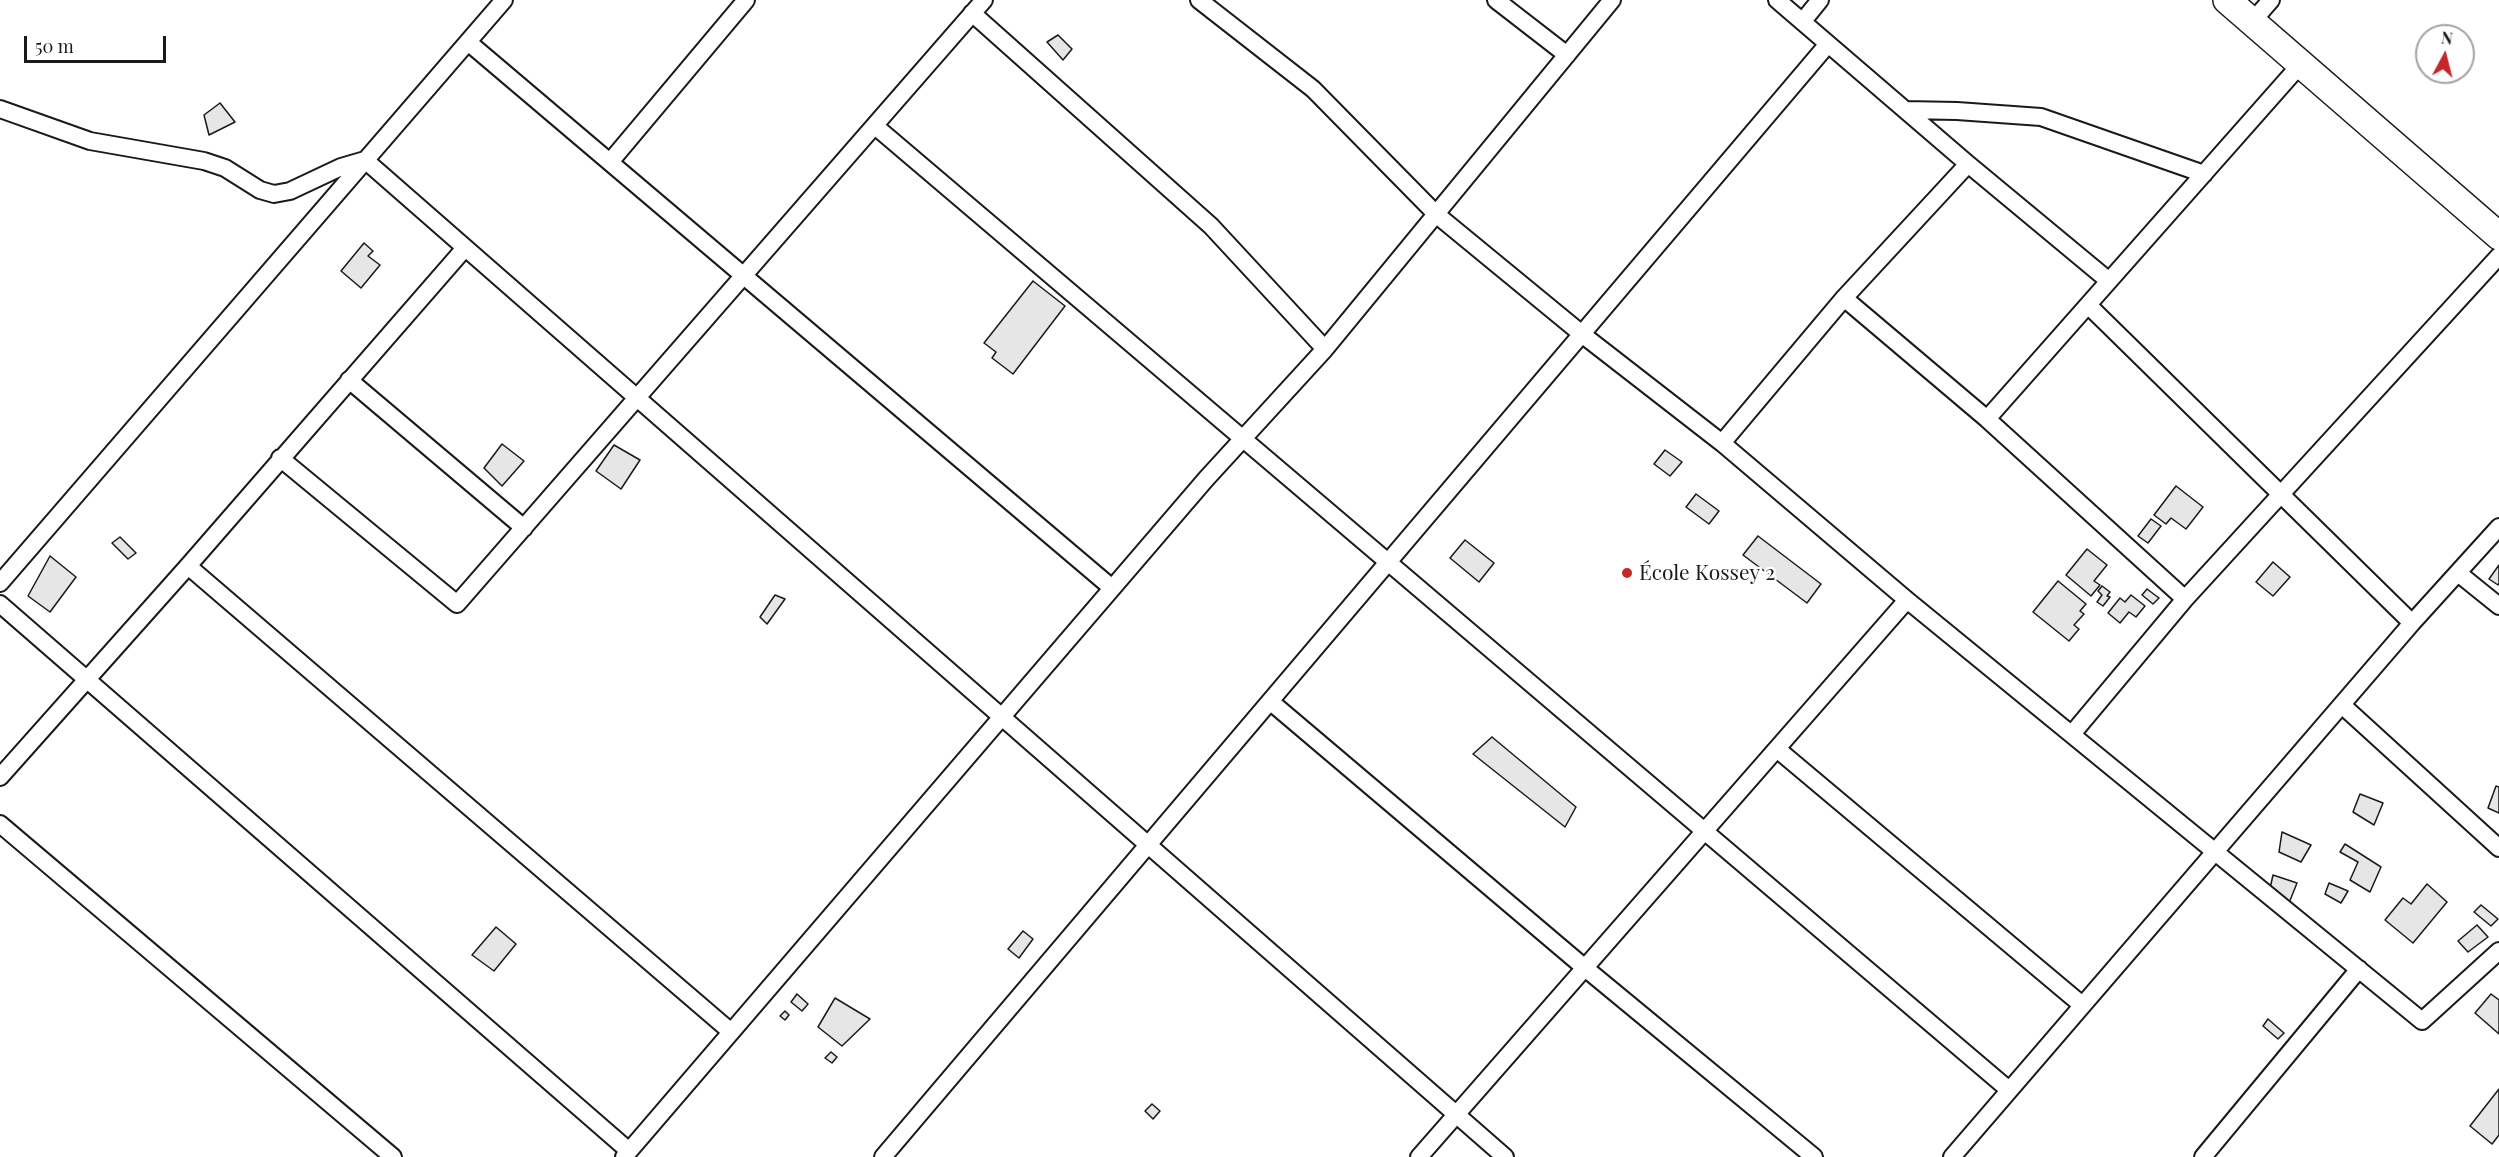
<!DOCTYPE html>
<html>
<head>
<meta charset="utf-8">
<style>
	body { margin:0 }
	#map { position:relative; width:2499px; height:1157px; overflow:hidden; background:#fff; font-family:"Playfair Display",serif }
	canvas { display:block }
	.north { position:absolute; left:2415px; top:24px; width:60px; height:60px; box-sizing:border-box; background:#fff; border:2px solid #a3a3a3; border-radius:50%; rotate:7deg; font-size:16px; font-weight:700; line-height:24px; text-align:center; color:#1a1a1a }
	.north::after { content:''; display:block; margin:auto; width:21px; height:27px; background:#c62828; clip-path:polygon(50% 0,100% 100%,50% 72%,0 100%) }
	.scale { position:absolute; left:24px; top:36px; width:142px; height:27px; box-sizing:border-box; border:3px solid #1a1a1a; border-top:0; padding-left:8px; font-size:18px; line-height:21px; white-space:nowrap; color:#1a1a1a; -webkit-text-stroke:4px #fff; paint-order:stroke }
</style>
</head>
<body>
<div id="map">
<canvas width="2499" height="1157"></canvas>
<div class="north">N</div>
<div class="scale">50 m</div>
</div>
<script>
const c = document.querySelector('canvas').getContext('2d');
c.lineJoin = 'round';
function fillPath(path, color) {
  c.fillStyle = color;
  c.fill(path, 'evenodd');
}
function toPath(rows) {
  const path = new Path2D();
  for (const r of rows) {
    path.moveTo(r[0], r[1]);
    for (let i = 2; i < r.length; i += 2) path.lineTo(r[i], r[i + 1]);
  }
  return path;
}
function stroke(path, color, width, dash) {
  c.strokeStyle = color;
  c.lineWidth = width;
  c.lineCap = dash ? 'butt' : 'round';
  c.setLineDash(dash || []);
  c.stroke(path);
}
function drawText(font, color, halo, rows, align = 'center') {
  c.font = font + ' "Playfair Display",serif';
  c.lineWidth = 4.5;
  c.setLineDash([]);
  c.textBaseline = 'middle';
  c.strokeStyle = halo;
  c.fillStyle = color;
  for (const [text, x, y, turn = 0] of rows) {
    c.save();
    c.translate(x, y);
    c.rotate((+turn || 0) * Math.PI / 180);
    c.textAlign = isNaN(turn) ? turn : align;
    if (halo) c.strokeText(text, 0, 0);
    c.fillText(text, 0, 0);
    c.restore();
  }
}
const building = toPath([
	[1058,35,1072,49,1063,60,1047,42,1058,35],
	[220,103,235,122,209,135,204,115,220,103],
	[364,243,373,251,368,256,380,265,361,288,341,271,364,243],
	[1033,281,1065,306,1013,374,992,358,996,352,984,343,1033,281],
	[502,444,524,461,502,486,484,468,502,444],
	[614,445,640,460,621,489,596,471,614,445],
	[1665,450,1682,462,1670,476,1654,464,1665,450],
	[2176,486,2203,507,2186,529,2171,518,2166,524,2154,515,2176,486],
	[1696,494,1719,511,1709,524,1686,507,1696,494],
	[2151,519,2161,526,2148,543,2138,536,2151,519],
	[1758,536,1821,584,1807,603,1743,555,1758,536],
	[120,537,136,553,128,559,112,543,120,537],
	[1465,540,1494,563,1479,582,1450,558,1465,540],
	[2087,549,2107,565,2094,581,2100,585,2091,596,2066,575,2087,549],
	[50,556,76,577,50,612,28,596,50,556],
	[2273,562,2290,577,2273,596,2256,582,2273,562],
	[2499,565,2499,583,2498,585,2489,579,2499,565],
	[2058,581,2086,604,2080,611,2084,614,2074,625,2079,629,2069,641,2033,612,2058,581],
	[2102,586,2110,592,2107,596,2110,597,2103,606,2097,602,2102,595,2098,591,2102,586],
	[2147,589,2159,598,2153,604,2142,595,2147,589],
	[775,595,785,599,767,624,760,617,775,595],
	[2131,595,2145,606,2136,617,2129,612,2120,623,2108,613,2120,598,2125,602,2131,595],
	[1492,737,1576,807,1565,827,1473,754,1492,737],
	[2496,786,2499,787,2499,813,2488,808,2496,786],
	[2360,794,2383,803,2374,825,2353,812,2360,794],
	[2282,832,2311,845,2301,862,2279,852,2282,832],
	[2345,844,2381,867,2370,892,2350,880,2358,862,2340,852,2345,844],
	[2273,875,2297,883,2289,903,2269,893,2273,875],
	[2329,883,2348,891,2341,903,2325,894,2329,883],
	[2427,884,2447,902,2413,943,2385,920,2403,898,2411,904,2427,884],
	[2481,905,2498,919,2491,926,2474,912,2481,905],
	[2477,925,2488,937,2468,952,2458,941,2477,925],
	[496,927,516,944,494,971,472,955,496,927],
	[1023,931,1033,939,1019,958,1008,949,1023,931],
	[797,994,808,1004,802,1011,791,1002,797,994],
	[2491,994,2499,1000,2499,1034,2475,1013,2491,994],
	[835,998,870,1019,842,1046,818,1027,835,998],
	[785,1011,789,1015,785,1020,780,1016,785,1011],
	[2268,1019,2284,1033,2278,1039,2263,1026,2268,1019],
	[831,1052,837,1057,832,1063,825,1058,831,1052],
	[2499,1089,2499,1135,2492,1144,2470,1126,2499,1089],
	[1152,1104,1160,1111,1153,1119,1145,1111,1152,1104]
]);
fillPath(building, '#e6e6e6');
stroke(building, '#1a1a1a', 1.5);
const street = toPath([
	[1199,0,1313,89,1437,215,1583,335,1722,443,1907,600,2422,1021,2499,951],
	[1496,0,1567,55],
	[1777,0,1968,164,2109,281],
	[972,13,1211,226,1325,349],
	[1803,21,1820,0],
	[2252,22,2271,0],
	[468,42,1112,588],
	[0,109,90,141,204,161,225,168,260,190,274,194,290,191,341,167,365,160,1505,1157],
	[1905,110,1957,111,2041,117,2204,174],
	[875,126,2009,1090],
	[610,162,746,0],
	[1844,298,1987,419,2185,599],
	[2088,305,2412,623],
	[349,380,524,528],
	[1987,419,2300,65],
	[1722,443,1844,298,1968,164],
	[280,458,457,604,984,0],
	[188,566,730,1031],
	[2458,573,2499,606],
	[0,583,504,0],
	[0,604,629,1151],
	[1271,702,1585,968,1814,1157],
	[2342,705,2499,848],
	[2072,734,2185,599,2499,256],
	[1777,749,2082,1005],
	[0,777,188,566,465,248],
	[0,824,393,1157],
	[624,1157,1206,479,1325,349,1612,0],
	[883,1157,1828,44],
	[1419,1157,1907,600],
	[1952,1157,2412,623,2499,527],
	[2203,1157,2359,969]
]);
const primary = toPath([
	[2227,0,2499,236]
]);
stroke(street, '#1a1a1a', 20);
stroke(primary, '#1a1a1a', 30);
stroke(street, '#fff', 16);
stroke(primary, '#fff', 27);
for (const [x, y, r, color] of [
	[1627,573,6,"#c62828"]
]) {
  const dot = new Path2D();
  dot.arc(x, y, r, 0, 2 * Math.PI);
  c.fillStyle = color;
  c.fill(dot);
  stroke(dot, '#fff', 2);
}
drawText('21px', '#1a1a1a', '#fff', [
	["École Kossey 2",1639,573]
], 'left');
</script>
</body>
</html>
